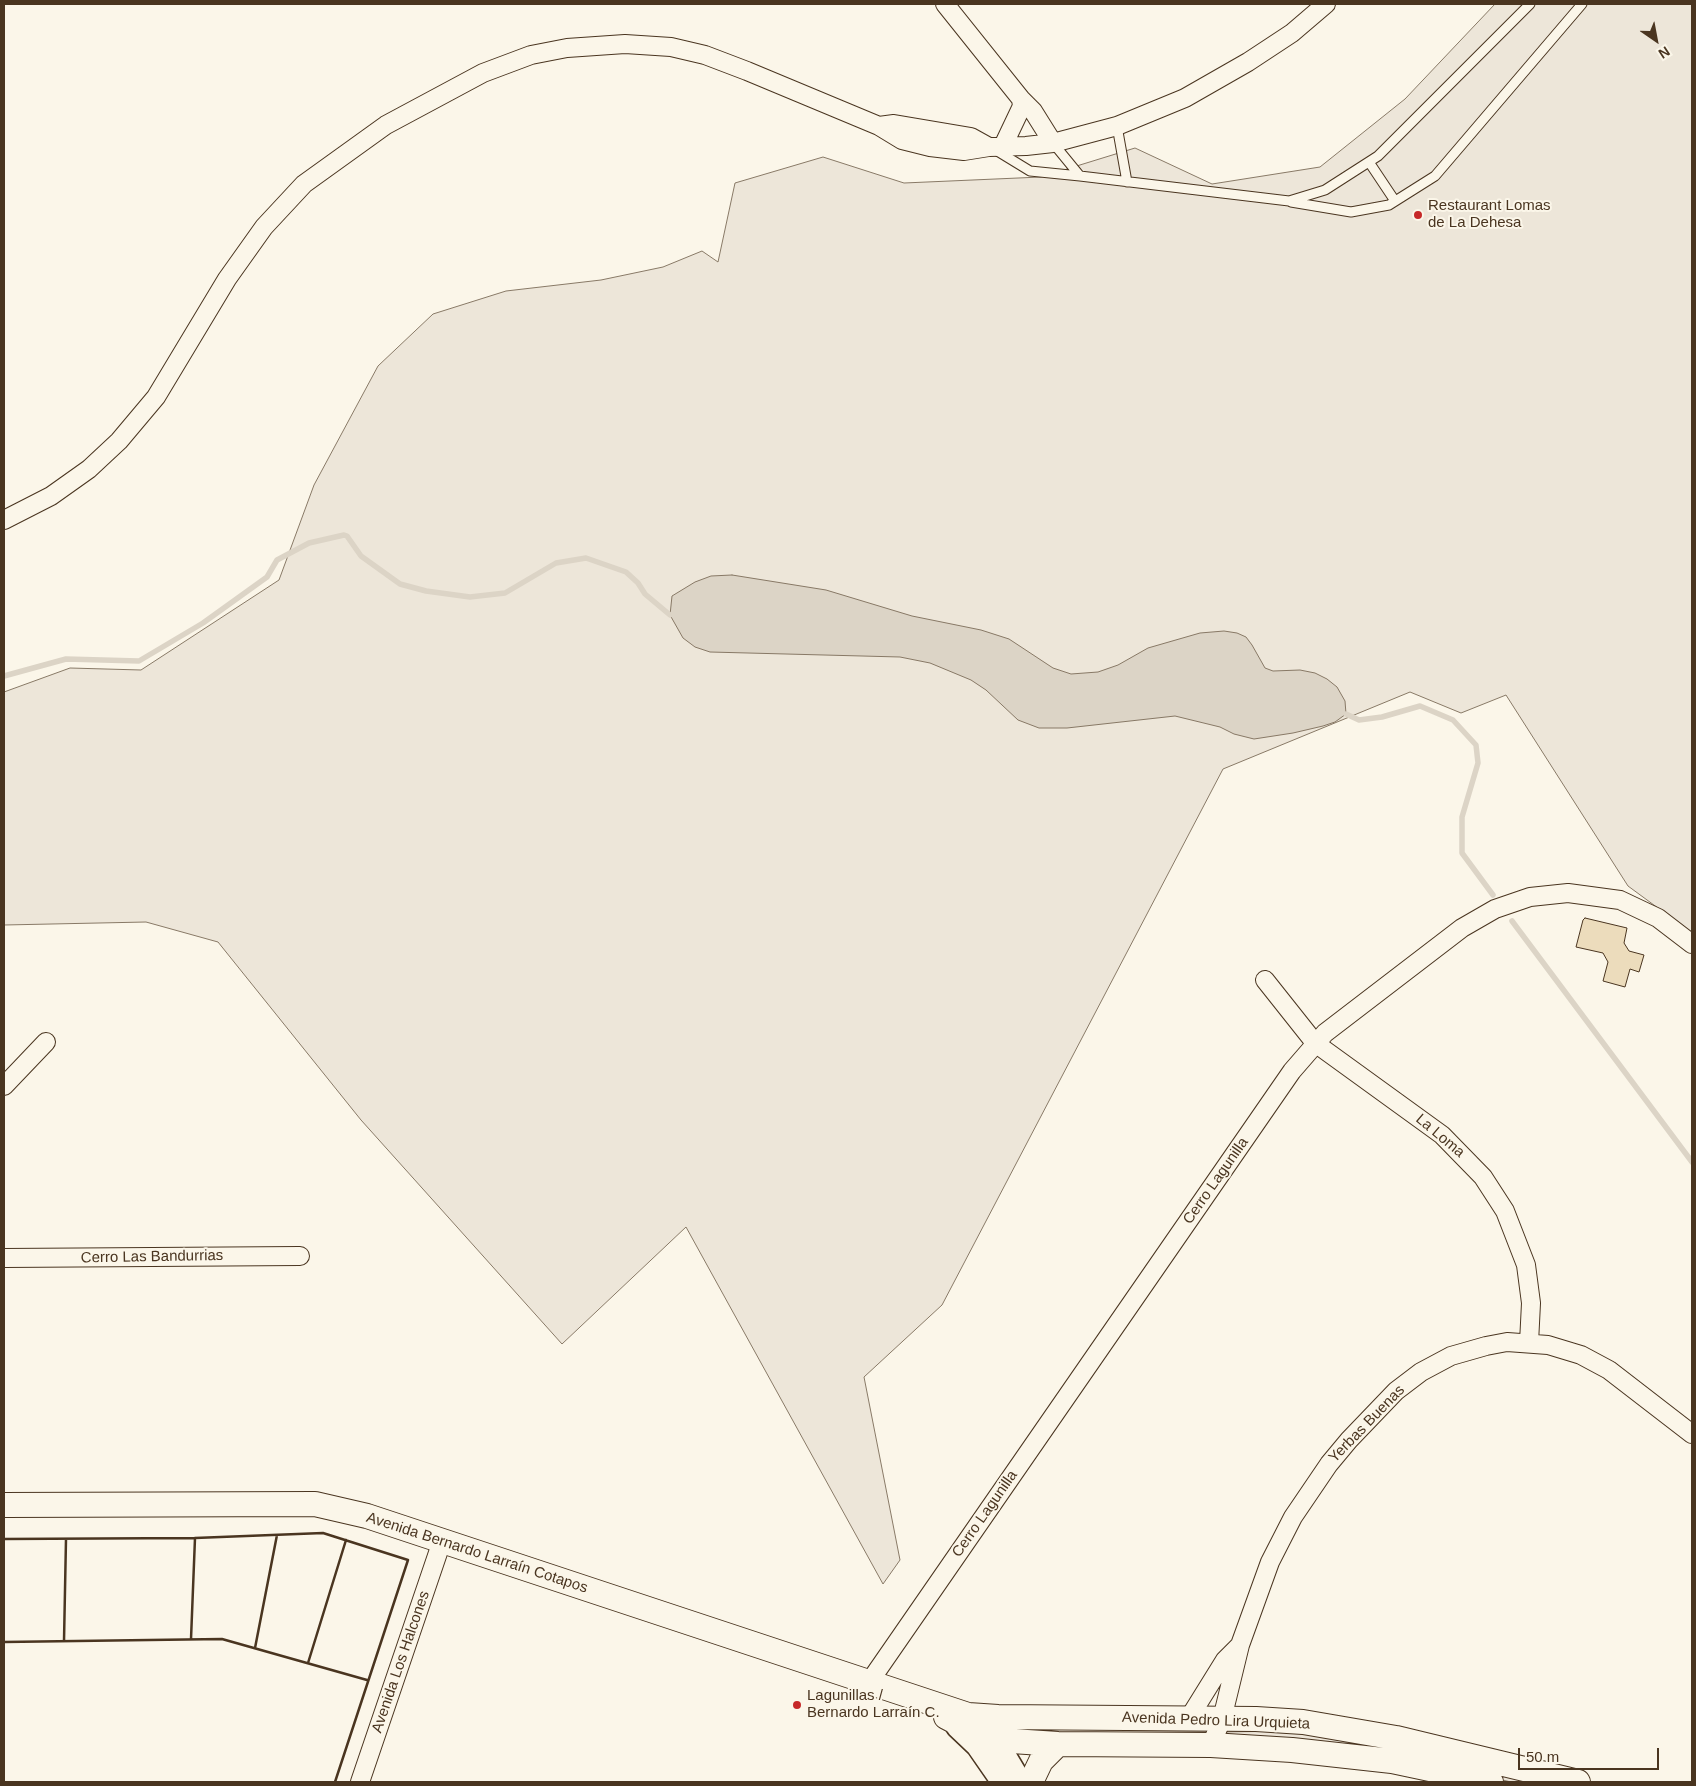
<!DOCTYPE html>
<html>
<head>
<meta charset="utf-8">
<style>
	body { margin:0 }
	#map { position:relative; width:1696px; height:1786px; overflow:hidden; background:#fbf6e9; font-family:Helvetica,sans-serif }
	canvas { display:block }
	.frame { position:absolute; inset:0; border:5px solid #4a3520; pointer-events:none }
	.north { position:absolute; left:1631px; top:15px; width:50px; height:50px; -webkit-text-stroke:4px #fbf6e9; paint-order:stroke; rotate:147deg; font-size:14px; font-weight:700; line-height:20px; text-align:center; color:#4a3520 }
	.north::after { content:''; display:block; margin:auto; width:18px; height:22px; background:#4a3520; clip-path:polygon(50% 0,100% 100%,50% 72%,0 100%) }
	.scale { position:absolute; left:1518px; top:1748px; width:141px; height:22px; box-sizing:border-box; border:2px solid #4a3520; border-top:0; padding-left:6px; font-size:15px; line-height:18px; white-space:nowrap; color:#4a3520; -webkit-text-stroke:4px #fbf6e9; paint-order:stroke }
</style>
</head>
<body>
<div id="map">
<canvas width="1696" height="1786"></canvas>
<div class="frame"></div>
<div class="north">N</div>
<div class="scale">50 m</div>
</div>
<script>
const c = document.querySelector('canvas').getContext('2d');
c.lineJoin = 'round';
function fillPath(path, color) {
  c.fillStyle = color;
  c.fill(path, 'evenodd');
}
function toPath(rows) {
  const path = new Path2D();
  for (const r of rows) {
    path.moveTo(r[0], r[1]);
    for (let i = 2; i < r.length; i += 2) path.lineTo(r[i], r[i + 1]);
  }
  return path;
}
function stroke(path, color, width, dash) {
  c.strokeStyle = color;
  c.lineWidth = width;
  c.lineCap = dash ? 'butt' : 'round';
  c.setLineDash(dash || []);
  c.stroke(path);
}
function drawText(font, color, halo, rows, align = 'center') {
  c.font = font + ' Helvetica,sans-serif';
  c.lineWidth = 4;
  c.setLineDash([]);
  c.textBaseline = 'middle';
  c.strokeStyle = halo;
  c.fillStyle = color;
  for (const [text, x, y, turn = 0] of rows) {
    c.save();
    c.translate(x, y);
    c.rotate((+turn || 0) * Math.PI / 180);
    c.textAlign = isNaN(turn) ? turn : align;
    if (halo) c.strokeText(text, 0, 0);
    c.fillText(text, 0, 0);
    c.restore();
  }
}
const green = toPath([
	[1495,4,1692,4,1692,933,1628,886,1506,695,1461,713,1410,692,1223,769,942,1305,864,1377,900,1560,883,1584,686,1227,562,1344,361,1120,218,942,146,922,4,925,4,692,70,668,141,670,279,580,314,485,378,366,433,314,506,291,601,280,663,267,702,251,718,262,735,183,823,157,904,183,1041,177,1135,148,1212,184,1320,167,1405,99,1495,4],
	[1309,1731,1552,1782,1511,1782,1448,1767,1016,1734,1309,1731]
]);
fillPath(green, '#ede6d9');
stroke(green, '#887966', 1);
const water = toPath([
	[732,575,826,590,912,616,981,630,1009,639,1053,668,1071,674,1098,672,1118,665,1148,648,1200,633,1224,631,1237,633,1246,637,1252,645,1265,668,1273,671,1300,670,1315,673,1327,679,1337,687,1345,701,1346,714,1335,722,1323,726,1293,733,1254,739,1234,734,1220,727,1175,716,1067,728,1039,728,1018,720,986,690,971,680,930,663,900,657,710,652,695,647,683,638,670,615,672,596,695,582,711,576,732,575]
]);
fillPath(water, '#dcd4c6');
stroke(water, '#887966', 1);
stroke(toPath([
	[4,676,66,659,139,661,203,623,267,577,277,560,309,543,344,535,347,536,361,556,400,584,426,591,470,597,505,593,556,563,586,558,626,572,638,583,645,594,670,615],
	[1346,714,1359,720,1382,717,1420,706,1453,720,1476,745,1478,763,1462,817,1462,853,1493,895],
	[1512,921,1692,1162]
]), '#dcd4c6', 5.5);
const building = toPath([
	[1585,918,1627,928,1624,943,1629,951,1644,955,1639,972,1630,969,1625,987,1603,981,1608,962,1603,953,1576,947,1583,920,1585,918]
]);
fillPath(building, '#ecdcbc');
stroke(building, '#4a3520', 1);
const service = toPath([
	[1117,126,1127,182],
	[1053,143,1080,176,1289,201,1325,190,1378,156,1530,4],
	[994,149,1030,171,1080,176],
	[1369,162,1395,201],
	[1291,202,1351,212,1389,205,1435,176,1582,4]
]);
const minor = toPath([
	[945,4,1021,99,1033,111,1053,143],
	[879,126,894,124,971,137,989,147],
	[1003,146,1022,106,1021,99],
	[4,520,51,496,89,469,119,441,156,397,227,279,264,227,304,184,386,125,483,73,531,55,567,48,625,44,671,47,705,55,747,71,879,126,902,140,930,147,964,151,989,147,1026,146,1053,143,1117,126,1185,98,1248,62,1292,33,1326,4],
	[1265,980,1315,1043,1442,1135,1483,1177,1505,1211,1526,1265,1531,1303,1529,1343],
	[4,1086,46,1042],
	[4,1258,300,1256],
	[870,1681,1292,1071,1325,1033,1462,928,1495,909,1530,897,1568,893,1620,900,1658,918,1692,944],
	[1189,1718,1225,1660,1240,1645],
	[1211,1745,1222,1719,1240,1645,1270,1562,1293,1517,1329,1464,1349,1440,1396,1391,1421,1372,1451,1356,1486,1346,1507,1342,1548,1345,1581,1355,1609,1370,1692,1434],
	[360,1782,442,1541]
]);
const tertiary = toPath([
	[957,1727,977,1746,1002,1782],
	[987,1731,996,1740,1021,1782]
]);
const secondary = toPath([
	[4,1505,315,1504,367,1516,968,1715,998,1717,1256,1719,1303,1722,1396,1738,1578,1782],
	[946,1717,982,1736,996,1740,1058,1744,1211,1745,1292,1750,1392,1761,1491,1782],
	[1031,1782,1041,1761,1058,1744]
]);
stroke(service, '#4a3520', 11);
stroke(minor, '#4a3520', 20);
stroke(tertiary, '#4a3520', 24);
stroke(secondary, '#4a3520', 26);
stroke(service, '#fbf6e9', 9);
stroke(minor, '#fbf6e9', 18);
stroke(tertiary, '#fbf6e9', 21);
stroke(secondary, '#fbf6e9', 24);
stroke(toPath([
	[195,1538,323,1533,408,1560,335,1782],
	[4,1539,195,1538,191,1639],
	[64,1641,66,1539],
	[4,1642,222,1639,367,1680],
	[255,1648,277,1535],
	[308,1663,346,1540]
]), '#4a3520', 2.5);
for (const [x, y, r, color] of [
	[1418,215,5,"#c62828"],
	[797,1705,5,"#c62828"]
]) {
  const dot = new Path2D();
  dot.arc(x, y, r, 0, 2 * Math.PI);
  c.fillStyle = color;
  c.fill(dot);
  stroke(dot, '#fbf6e9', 2);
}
drawText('15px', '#4a3520', '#fbf6e9', [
	["Restaurant Lomas",1428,206],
	["de La Dehesa",1428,223],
	["Lagunillas /",807,1696],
	["Bernardo Larraín C.",807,1713]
], 'left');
drawText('15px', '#4a3520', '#fbf6e9', [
	["La Loma",1440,1136,40],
	["Cerro Lagunilla",1216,1181,-55],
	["Cerro Las Bandurrias",152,1257,-1],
	["Yerbas Buenas",1367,1424,-46],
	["Cerro Lagunilla",985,1514,-55],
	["Avenida Bernardo Larraín Cotapos",477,1553,18],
	["Avenida Los Halcones",401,1662,-71],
	["Avenida Pedro Lira Urquieta",1216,1721,2]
]);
</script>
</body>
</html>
